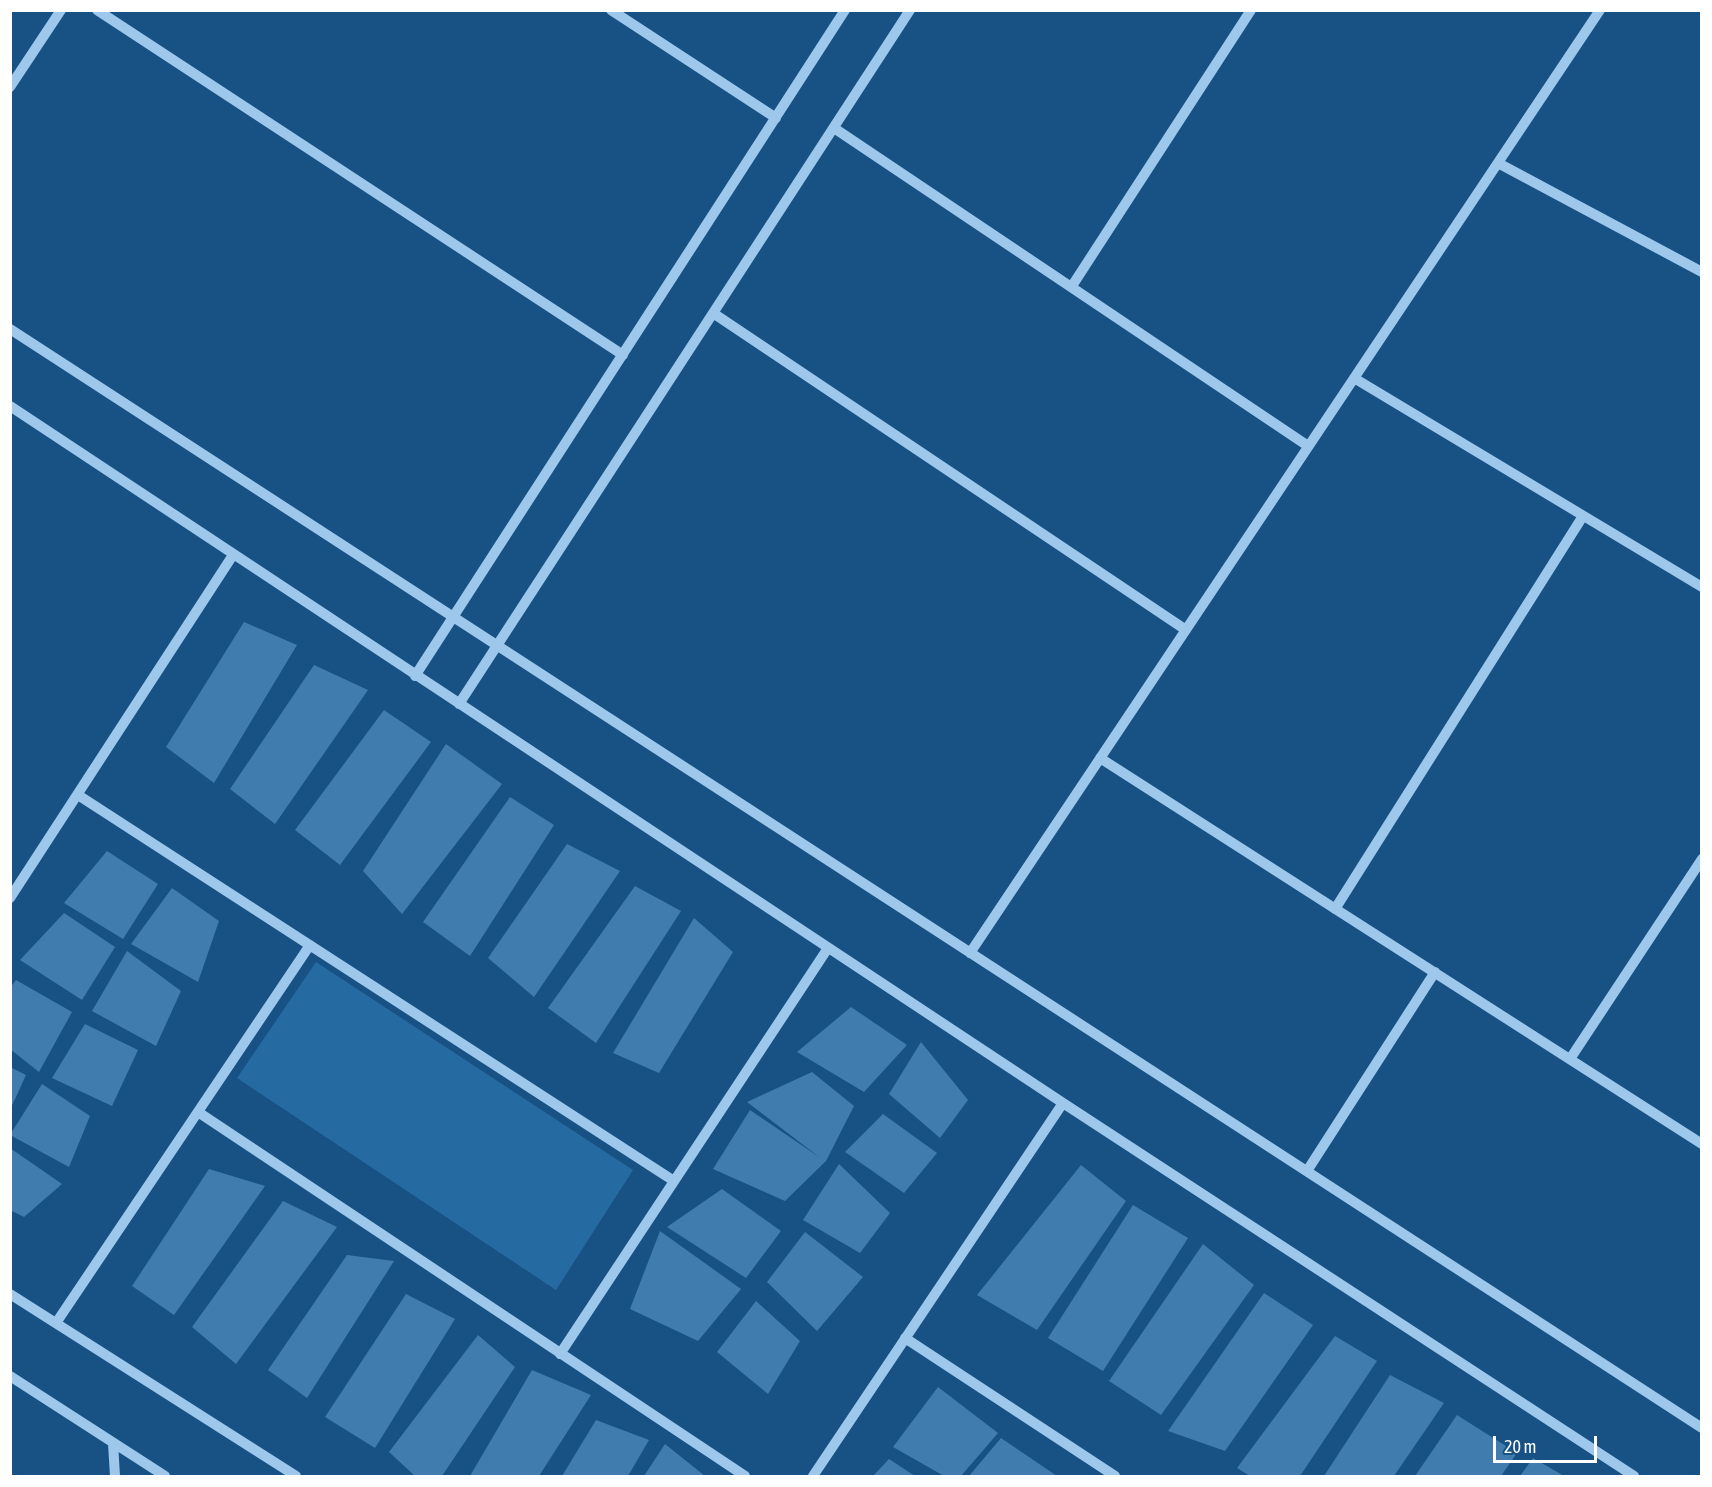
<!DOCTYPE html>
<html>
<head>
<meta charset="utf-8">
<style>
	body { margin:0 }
	#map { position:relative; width:1712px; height:1487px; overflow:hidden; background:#185284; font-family:"Asap Condensed",sans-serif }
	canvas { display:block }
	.frame { position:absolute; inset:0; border:12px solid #fff; pointer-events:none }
	.scale { position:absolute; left:1493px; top:1436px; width:104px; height:27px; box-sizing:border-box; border:3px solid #fff; border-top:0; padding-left:8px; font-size:18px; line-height:21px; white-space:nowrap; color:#fff; -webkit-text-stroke:4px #185284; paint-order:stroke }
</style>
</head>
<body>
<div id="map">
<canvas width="1712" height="1487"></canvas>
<div class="frame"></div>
<div class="scale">20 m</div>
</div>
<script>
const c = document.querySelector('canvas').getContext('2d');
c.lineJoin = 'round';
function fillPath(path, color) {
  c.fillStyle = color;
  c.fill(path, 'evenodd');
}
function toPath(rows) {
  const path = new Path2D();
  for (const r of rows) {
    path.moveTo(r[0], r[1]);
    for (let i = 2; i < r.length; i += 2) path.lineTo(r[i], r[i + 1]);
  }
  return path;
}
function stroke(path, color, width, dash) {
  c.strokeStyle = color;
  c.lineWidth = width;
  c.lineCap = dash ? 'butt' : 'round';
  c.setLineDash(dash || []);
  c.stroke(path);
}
fillPath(toPath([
	[316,962,633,1170,556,1290,237,1078]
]), '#266aa2');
fillPath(toPath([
	[244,622,297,645,214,783,166,747],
	[314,665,368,690,275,824,230,789],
	[384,710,431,742,340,865,295,830],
	[446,744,502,784,402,914,363,871],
	[510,797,554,825,470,956,423,922],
	[567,844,620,871,534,997,488,958],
	[107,851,158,884,123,939,64,903],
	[635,886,681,911,596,1043,548,1008],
	[172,888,219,921,198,982,131,944],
	[64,913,115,947,82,1000,20,960],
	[694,918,733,952,659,1073,613,1053],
	[127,951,181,991,156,1046,92,1011],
	[16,980,72,1012,39,1072,10,1049,10,988],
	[851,1007,907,1045,864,1092,797,1052],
	[85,1024,138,1050,112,1106,52,1078],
	[921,1042,968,1100,940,1138,889,1094],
	[10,1067,26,1075,10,1110],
	[812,1072,854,1106,826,1161,785,1201,713,1169,750,1110,819,1157,747,1102],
	[42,1084,90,1116,69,1167,10,1135],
	[883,1114,937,1153,904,1193,845,1152],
	[10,1148,62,1184,24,1217,10,1210],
	[839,1164,890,1213,860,1253,803,1220],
	[1081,1165,1126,1201,1037,1330,977,1295],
	[209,1169,265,1186,174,1315,132,1286],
	[722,1189,781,1231,746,1278,667,1227],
	[283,1201,337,1227,236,1364,192,1327],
	[1133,1205,1188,1238,1103,1371,1048,1338],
	[660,1231,741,1289,698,1341,630,1309],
	[805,1232,863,1277,817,1331,767,1282],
	[1203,1244,1254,1285,1161,1415,1109,1381],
	[347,1255,394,1261,307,1398,268,1370],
	[1264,1293,1313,1325,1225,1451,1168,1431],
	[406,1294,455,1319,375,1448,325,1417],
	[756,1301,800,1341,768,1394,717,1352],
	[478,1335,515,1367,442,1476,415,1476,389,1452],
	[1335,1336,1377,1361,1300,1476,1250,1476,1237,1468],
	[532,1370,591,1395,539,1476,470,1476],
	[1390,1375,1444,1403,1394,1476,1324,1476],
	[938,1387,998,1433,961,1476,944,1476,893,1447],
	[1457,1415,1517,1453,1501,1476,1415,1476],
	[596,1420,649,1440,628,1476,562,1476],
	[1001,1438,1057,1476,969,1476],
	[665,1444,705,1476,644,1476],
	[1533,1458,1564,1476,1520,1476],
	[889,1459,915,1476,873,1476]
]), '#407cae');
stroke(toPath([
	[97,10,623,355],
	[611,10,776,118],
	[10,87,61,10],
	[834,128,1308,446],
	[1498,163,1702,272],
	[1072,286,1251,10],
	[713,313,1186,630],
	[10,329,1702,1428],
	[1354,378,1702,587],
	[10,406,1063,1103,1634,1476],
	[415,676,845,10],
	[459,704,910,10],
	[1100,758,1702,1144],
	[78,795,674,1181],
	[10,898,233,555],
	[1335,909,1583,516],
	[970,953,1600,10],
	[1570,1059,1702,859],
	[198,1112,745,1476],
	[1307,1171,1435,972],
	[10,1294,296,1476],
	[56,1323,310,945],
	[905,1338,1115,1476],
	[560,1354,828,948],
	[10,1376,165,1476],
	[113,1443,115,1476],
	[813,1476,1063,1103]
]), '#9dc8ec', 10);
</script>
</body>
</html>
